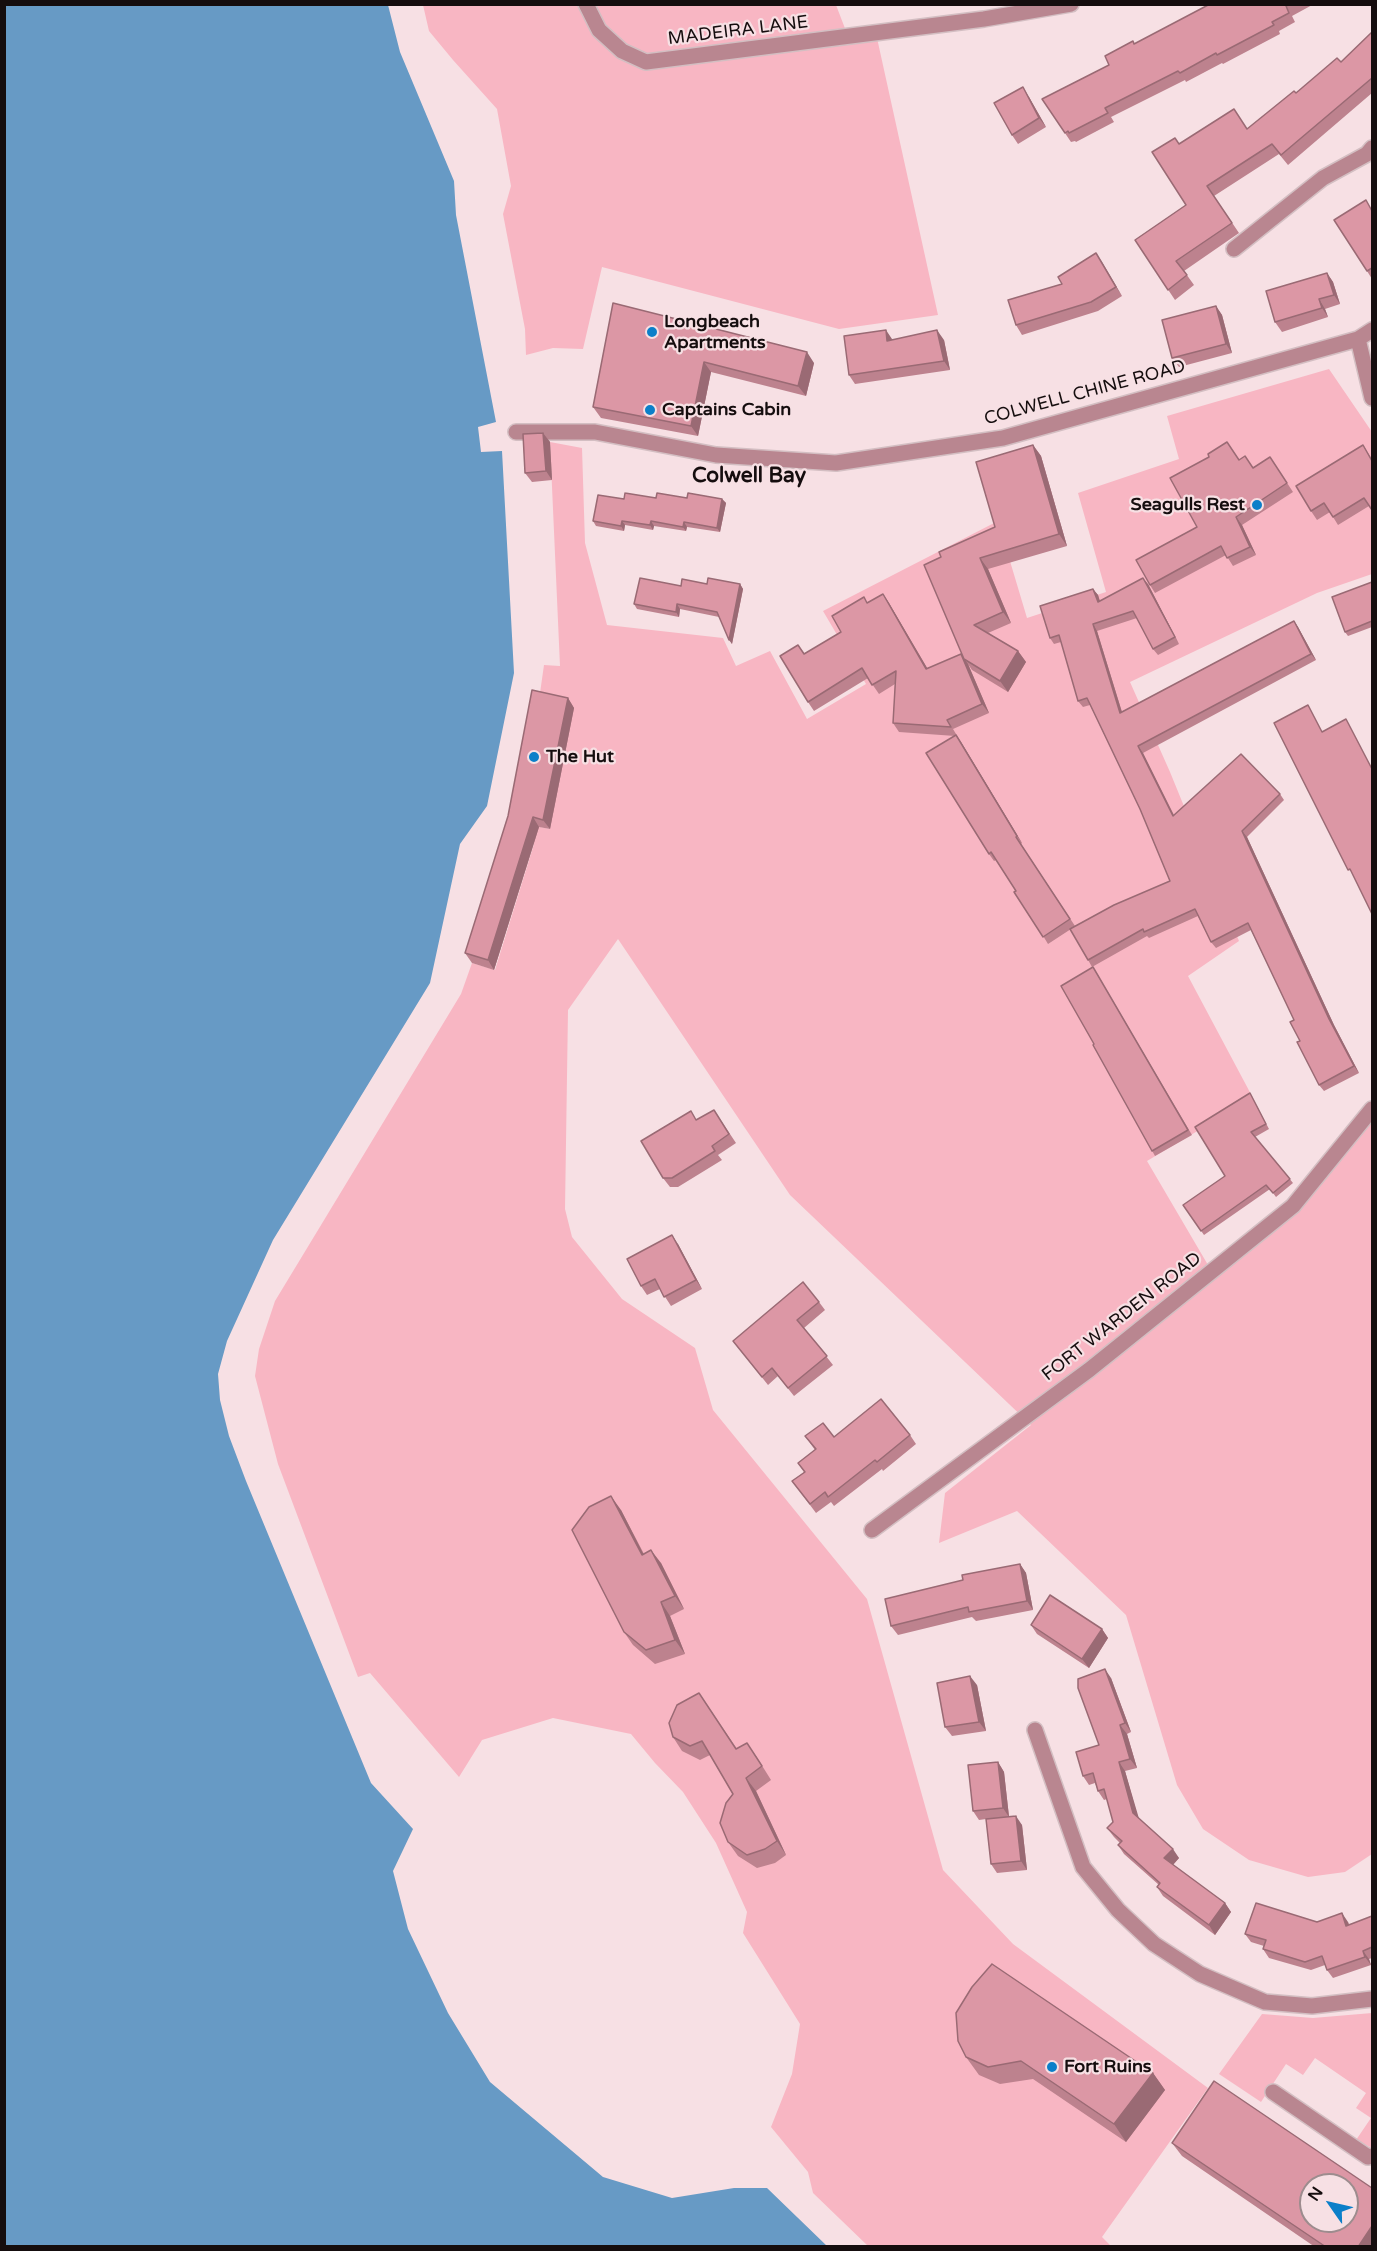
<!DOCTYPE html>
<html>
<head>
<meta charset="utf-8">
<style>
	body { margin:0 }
	#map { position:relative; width:1377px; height:2251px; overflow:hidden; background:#f7e0e4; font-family:"Varela Round",sans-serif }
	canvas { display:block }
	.frame { position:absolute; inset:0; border:6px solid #150d0e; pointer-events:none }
	.north { position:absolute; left:1299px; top:2173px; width:60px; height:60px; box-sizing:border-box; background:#f7e0e4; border:2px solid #9d8c8e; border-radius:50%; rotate:304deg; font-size:16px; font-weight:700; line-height:24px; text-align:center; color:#150d0e }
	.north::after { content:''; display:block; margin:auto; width:21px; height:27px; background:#0b7fc9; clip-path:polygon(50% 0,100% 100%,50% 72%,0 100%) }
</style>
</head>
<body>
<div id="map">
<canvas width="1377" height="2251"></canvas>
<div class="frame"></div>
<div class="north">N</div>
</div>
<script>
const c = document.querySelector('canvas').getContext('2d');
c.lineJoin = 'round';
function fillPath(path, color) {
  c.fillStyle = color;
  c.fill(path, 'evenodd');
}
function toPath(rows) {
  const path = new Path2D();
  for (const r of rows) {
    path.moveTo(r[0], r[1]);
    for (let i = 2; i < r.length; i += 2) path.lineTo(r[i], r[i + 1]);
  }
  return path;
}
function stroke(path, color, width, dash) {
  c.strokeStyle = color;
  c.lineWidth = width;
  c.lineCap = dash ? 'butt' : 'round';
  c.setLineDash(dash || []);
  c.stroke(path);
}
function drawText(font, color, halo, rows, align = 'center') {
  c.font = font + ' "Varela Round",sans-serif';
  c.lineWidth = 4.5;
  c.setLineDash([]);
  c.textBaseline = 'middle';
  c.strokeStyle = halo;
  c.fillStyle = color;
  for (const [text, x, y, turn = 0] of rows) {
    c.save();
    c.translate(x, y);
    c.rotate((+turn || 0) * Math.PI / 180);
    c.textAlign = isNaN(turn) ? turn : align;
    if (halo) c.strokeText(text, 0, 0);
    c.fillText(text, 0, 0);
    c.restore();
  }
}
fillPath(toPath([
	[423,5,581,5,645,68,877,38,938,315,839,329,602,267,583,349,553,348,526,355,525,329,503,214,511,186,497,109,453,60,429,31],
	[592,5,836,5,846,31,647,57,624,46,604,26],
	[1329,369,1372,432,1372,574,1317,593,1130,682,1170,772,1239,941,1188,976,1253,1098,1147,1161,1208,1265,1187,1281,1195,1295,1298,1210,1372,1119,1372,1854,1345,1872,1308,1877,1249,1860,1203,1829,1177,1785,1126,1615,1017,1511,939,1543,945,1493,1031,1425,790,1195,618,939,568,1010,565,1209,572,1237,622,1299,695,1348,713,1410,867,1599,943,1870,1013,1944,1208,2088,1102,2237,1111,2246,868,2246,813,2193,808,2172,771,2127,792,2074,800,2024,743,1933,747,1912,716,1843,683,1792,655,1763,631,1734,553,1718,482,1740,459,1777,370,1673,358,1677,278,1464,255,1376,259,1349,275,1301,461,994,472,963,495,970,534,844,515,822,550,829,539,700,544,665,560,666,550,442,582,448,585,543,607,625,723,638,736,666,770,651,807,719,866,684,823,611,998,521,1027,618,1106,592,1078,493,1179,459,1167,416],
	[1372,2013,1372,2148,1356,2140,1371,2118,1356,2108,1366,2093,1315,2058,1303,2075,1286,2064,1261,2102,1219,2074,1262,2014,1313,2018]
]), '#f8b6c3');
fillPath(toPath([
	[5,4,388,5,400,52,454,181,456,215,496,422,478,427,481,452,502,451,514,673,487,806,460,844,430,983,273,1240,227,1341,218,1374,220,1400,229,1436,246,1481,371,1783,413,1829,393,1871,408,1929,448,2013,490,2082,603,2177,672,2198,734,2188,767,2188,827,2246,5,2246]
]), '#679ac5');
const minor = toPath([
	[586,4,599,30,622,51,646,62,984,19,1071,4],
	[1234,249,1323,178,1367,154,1372,148],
	[1358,339,1372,398],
	[516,432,595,432,716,455,836,463,1003,438,1358,339,1372,330],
	[872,1530,1089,1370,1293,1206,1372,1109],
	[1035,1730,1083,1867,1118,1910,1154,1944,1200,1974,1265,2002,1312,2006,1372,1999],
	[1273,2092,1368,2157,1372,2156]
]);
stroke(minor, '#d3bec2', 18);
stroke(minor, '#b98690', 15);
fillPath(toPath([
	[1210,4,1314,4,1292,16,1295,22,1279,31,1280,34,1223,64,1222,63,1186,82,1185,80,1111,117,1114,122,1076,142,1075,141,1071,142,1042,99,1109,65,1135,44],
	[1372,32,1372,93,1288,165,1279,154,1214,196,1239,233,1184,271,1194,285,1175,300,1135,240,1186,205,1179,144,1248,129,1296,93,1341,62],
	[1029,97,1046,127,1018,144,1012,135],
	[1372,210,1372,279,1367,271],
	[1096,253,1122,296,1098,311,1022,335,1016,325],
	[1327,273,1333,282,1340,304,1325,309,1328,317,1282,332,1275,322],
	[613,303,814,363,806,396,711,372,698,436,601,418,593,407],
	[1216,306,1222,315,1232,353,1179,367,1172,358],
	[892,339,892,340,944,340,950,370,855,384,849,375],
	[543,433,550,442,552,480,532,482,525,473],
	[1033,445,1041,456,1067,546,988,569,1011,623,988,633,1018,651,1026,662,1008,692,972,670,968,664,989,713,953,729,1022,843,1021,844,1075,926,1170,881,1140,809,1090,705,1083,707,1078,701,1061,642,1054,644,1050,638,1093,589,1098,595,1100,601,1148,584,1179,644,1158,655,1153,649,1137,618,1097,631,1122,712,1294,621,1298,627,1316,660,1143,753,1174,815,1280,794,1284,800,1247,837,1334,1025,1359,1073,1324,1091,1319,1085,1300,1041,1294,1020,1251,930,1216,948,1211,942,1198,916,1149,938,1147,936,1092,967,1071,929,1048,944,1016,891,996,860,994,861,989,854,955,736,899,732,893,723,895,684,879,694,868,678,814,711,808,702,798,645,805,654,841,632,867,603,883,594,889,603,927,668,963,658,941,557,995,527],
	[1363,445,1372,459,1372,511,1369,506,1338,525,1330,512,1317,520,1311,511],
	[1270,457,1293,492,1242,525,1256,555,1233,566,1226,555,1155,593,1150,585,1197,527,1240,460,1254,468],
	[656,498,722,499,726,503,720,532,687,527,686,531,654,526,653,530,625,525,624,531,596,526,593,521,624,499],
	[1372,582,1372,627,1348,636,1345,632],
	[707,584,740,584,743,589,732,644,719,617,680,609,679,617,637,609,634,604,681,586],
	[568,698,574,708,550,829,539,827,494,970,472,963,465,953],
	[1093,967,1192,1135,1155,1156,1094,1044],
	[1250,1093,1269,1129,1255,1137,1293,1183,1276,1197,1270,1189,1204,1235,1183,1205,1225,1176],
	[714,1110,736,1143,718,1155,722,1160,678,1187,670,1187,663,1178,697,1120],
	[678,1244,702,1289,671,1306,660,1289,647,1295,641,1286],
	[819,1302,825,1310,804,1328,833,1365,794,1396,778,1376,768,1385,733,1341],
	[910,1435,916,1444,883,1471,882,1469,834,1506,831,1502,816,1513,792,1481,804,1472,798,1463,815,1450,805,1436,834,1437],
	[621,1510,644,1554,661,1563,684,1609,670,1616,685,1654,655,1664,633,1645,624,1632],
	[1020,1564,1026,1573,1033,1610,976,1621,972,1617,898,1635,891,1626,963,1580],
	[1031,1625,1102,1629,1108,1638,1089,1668,1037,1634],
	[1111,1678,1131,1732,1127,1734,1137,1768,1125,1771,1138,1818,1179,1858,1173,1865,1225,1903,1231,1912,1215,1935,1163,1896,1157,1887,1159,1885,1124,1854,1118,1845,1120,1843,1114,1837,1107,1828,1113,1822,1107,1799,1104,1800,1098,1791,1095,1783,1089,1785,1083,1776,1099,1745],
	[977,1685,986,1731,952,1736,945,1727],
	[699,1693,737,1749,756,1756,771,1780,756,1791,786,1855,775,1863,757,1868,738,1856,728,1842,733,1794,710,1755,700,1760,682,1751,673,1737],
	[998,1762,1004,1772,1009,1816,1022,1825,1027,1870,997,1873,991,1864,986,1819,979,1820,973,1811],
	[1372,1916,1372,1958,1369,1959,1371,1965,1333,1978,1327,1970,1325,1965,1311,1970,1269,1958,1263,1949,1264,1946,1251,1942,1245,1934,1317,1922,1348,1922,1349,1925],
	[958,2041,1153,2073,1165,2090,1126,2142,1033,2079,1000,2084,979,2075,966,2057],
	[1172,2143,1372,2247,1315,2247,1182,2156]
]), '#bd828e');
fillPath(toPath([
	[1023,87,1029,97,1046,127,1039,118],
	[1096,253,1102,262,1122,296,1116,287],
	[1327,273,1333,282,1340,304,1334,295],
	[1319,299,1325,309,1328,317,1322,308],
	[1216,306,1222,315,1232,353,1226,344],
	[886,330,892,339,893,350,887,341],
	[937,330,944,340,950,370,944,361],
	[807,352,814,363,806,396,798,386],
	[704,362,711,372,698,436,691,426],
	[543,433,550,442,552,480,546,471],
	[1033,445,1041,456,1067,546,1059,534],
	[722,499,726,503,720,532,717,528],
	[1236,517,1242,525,1256,555,1250,547],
	[622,521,625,525,624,531,621,526],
	[651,521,654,526,653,530,650,525],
	[684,522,687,527,686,531,683,527],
	[980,558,988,569,1011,623,1003,612],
	[1143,578,1148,584,1179,644,1175,637],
	[740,584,743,589,732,644,729,640],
	[1093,589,1098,595,1102,609,1098,602],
	[883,594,889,603,933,678,926,669],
	[677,604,680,609,679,617,676,612],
	[1294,621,1298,627,1316,660,1311,654],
	[1093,624,1097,631,1124,719,1120,713],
	[1018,651,1026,662,1008,692,1000,681],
	[961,654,968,664,989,713,982,704],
	[568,698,574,708,550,829,543,820],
	[956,735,961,742,1022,843,1017,836],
	[1138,746,1143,753,1177,822,1173,816],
	[533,817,539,827,494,970,488,960],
	[1242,831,1247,837,1334,1025,1359,1073,1354,1066,1329,1019],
	[672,1235,678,1244,702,1289,696,1280],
	[611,1496,621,1510,651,1569,642,1555],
	[651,1550,661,1563,684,1609,675,1596],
	[1020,1564,1026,1573,1033,1610,1027,1601],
	[661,1602,670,1616,685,1654,675,1640],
	[1102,1629,1108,1638,1089,1668,1082,1659],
	[1105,1669,1111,1678,1131,1732,1125,1723],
	[970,1676,977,1685,986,1731,979,1722],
	[1120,1725,1127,1734,1137,1768,1130,1759],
	[998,1762,1004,1772,1009,1817,1003,1808],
	[1119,1762,1125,1771,1140,1822,1133,1813],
	[746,1778,756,1791,786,1855,777,1841],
	[1016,1816,1022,1825,1027,1870,1021,1861],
	[1173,1849,1179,1858,1171,1867,1164,1858],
	[1225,1903,1231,1912,1215,1935,1209,1925],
	[1342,1913,1348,1922,1352,1934,1346,1926],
	[1363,1951,1369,1959,1371,1965,1365,1957],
	[1153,2073,1165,2090,1126,2142,1114,2124],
	[1372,2226,1372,2247,1358,2247]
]), '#9a6a74');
const building = toPath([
	[1210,4,1290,4,1286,6,1289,13,1272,22,1274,25,1217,55,1216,53,1180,73,1178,71,1105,108,1108,113,1069,133,1068,131,1065,133,1042,99,1109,65,1105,56,1133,41,1134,44,1210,4],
	[1372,32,1372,78,1281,155,1272,144,1207,186,1232,223,1176,261,1187,275,1168,290,1135,240,1186,205,1152,152,1175,138,1179,144,1234,109,1247,129,1294,91,1296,93,1337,58,1341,62,1372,32],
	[1023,87,1039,118,1012,135,994,103,1023,87],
	[1366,200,1372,211,1372,268,1367,271,1334,220,1366,200],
	[1096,253,1116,287,1091,302,1016,325,1008,300,1062,284,1058,277,1096,253],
	[1327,273,1334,295,1319,299,1322,308,1275,322,1266,291,1327,273],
	[613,303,807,352,798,386,704,362,691,426,593,407,613,303],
	[1216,306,1226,344,1172,358,1162,320,1216,306],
	[886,330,887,341,937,330,944,361,849,375,844,336,886,330],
	[543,433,546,471,525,473,523,434,543,433],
	[1227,442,1239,460,1245,456,1253,468,1270,457,1287,483,1236,517,1250,547,1227,558,1221,546,1150,585,1136,560,1197,527,1170,478,1209,457,1208,454,1227,442],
	[1033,445,1059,534,980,558,1003,612,974,625,1018,651,1000,681,964,659,924,565,941,557,939,552,995,527,976,462,1033,445],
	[1363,445,1372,461,1372,510,1364,498,1333,517,1324,503,1311,511,1296,486,1363,445],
	[625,493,656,498,657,493,687,498,688,493,722,499,717,528,684,522,683,527,651,521,650,525,622,521,621,526,593,521,598,495,624,499,625,493],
	[640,578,681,586,682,579,707,584,708,578,740,584,729,640,717,612,677,604,676,612,634,604,640,578],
	[1143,578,1175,637,1153,649,1133,611,1093,624,1120,713,1294,621,1311,654,1138,746,1173,816,1241,754,1280,794,1242,831,1329,1019,1354,1066,1319,1085,1297,1042,1300,1041,1290,1022,1294,1020,1248,923,1211,942,1195,909,1144,932,1143,929,1088,960,1070,929,1114,905,1170,881,1140,809,1087,698,1078,701,1059,635,1050,638,1040,606,1093,589,1098,602,1143,578],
	[1372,582,1372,621,1345,632,1332,597,1372,582],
	[883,594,926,669,961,654,982,704,947,720,951,727,893,723,896,671,872,685,862,668,808,702,780,656,798,645,804,654,841,632,832,616,864,597,867,603,883,594],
	[532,690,568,698,543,820,533,817,488,960,465,953,508,816,532,690],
	[1308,705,1322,732,1346,719,1372,769,1372,914,1350,869,1348,870,1274,723,1308,705],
	[956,735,1017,836,1016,837,1070,919,1043,937,1014,892,1016,891,991,852,989,854,926,753,956,735],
	[1093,967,1188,1130,1152,1151,1093,1045,1094,1044,1061,986,1093,967],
	[1250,1093,1266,1124,1251,1132,1290,1179,1273,1193,1266,1185,1201,1231,1183,1205,1225,1176,1195,1127,1250,1093],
	[714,1110,729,1134,712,1146,715,1151,672,1178,663,1178,641,1141,691,1111,696,1120,714,1110],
	[672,1235,696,1280,664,1297,655,1279,641,1286,627,1259,672,1235],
	[803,1282,819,1302,797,1320,827,1356,788,1388,772,1368,762,1377,733,1341,803,1282],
	[881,1399,910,1435,877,1462,875,1460,828,1497,825,1492,810,1504,792,1481,805,1472,798,1463,816,1449,805,1436,823,1423,834,1437,881,1399],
	[611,1496,642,1555,651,1550,675,1596,661,1602,675,1640,646,1650,624,1632,572,1530,589,1507,611,1496],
	[1020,1564,1027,1601,969,1612,968,1607,891,1626,885,1599,963,1580,962,1575,1020,1564],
	[1050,1595,1102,1629,1082,1659,1031,1625,1050,1595],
	[1105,1669,1125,1723,1120,1725,1130,1759,1119,1762,1133,1813,1173,1849,1164,1858,1225,1903,1209,1925,1157,1887,1160,1883,1118,1845,1122,1841,1107,1828,1113,1822,1104,1789,1098,1791,1093,1773,1083,1776,1076,1752,1099,1745,1078,1688,1078,1679,1105,1669],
	[970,1676,979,1722,945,1727,937,1683,970,1676],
	[699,1693,736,1749,747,1743,762,1766,746,1778,777,1841,765,1849,747,1855,728,1842,720,1823,726,1803,733,1794,702,1741,690,1746,673,1737,669,1723,677,1705,699,1693],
	[998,1762,1003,1808,973,1811,968,1765,998,1762],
	[1016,1816,1021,1861,991,1864,986,1819,1016,1816],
	[1256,1903,1317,1922,1342,1913,1346,1926,1372,1916,1372,1947,1363,1951,1365,1957,1327,1970,1322,1956,1305,1962,1263,1949,1266,1940,1245,1934,1256,1903],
	[992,1964,1153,2073,1114,2124,1021,2061,988,2067,966,2057,958,2041,956,2013,972,1987,992,1964],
	[1214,2081,1372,2188,1372,2226,1358,2247,1326,2247,1172,2143,1214,2081],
	[1311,2185,1347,2185,1347,2221,1311,2221,1311,2185]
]);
fillPath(building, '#dc97a5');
stroke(building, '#9a6a74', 1.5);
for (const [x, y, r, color] of [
	[652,332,6,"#0b7fc9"],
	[650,410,6,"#0b7fc9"],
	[1257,505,6,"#0b7fc9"],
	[534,757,6,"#0b7fc9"],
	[1052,2067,6,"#0b7fc9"]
]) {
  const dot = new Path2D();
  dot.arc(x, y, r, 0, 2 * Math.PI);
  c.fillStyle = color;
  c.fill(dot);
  stroke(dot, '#f7e0e4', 2);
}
drawText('18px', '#150d0e', '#f7e0e4', [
	["MADEIRA LANE",738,31,-7],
	["COLWELL CHINE ROAD",1085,393,-15],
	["FORT WARDEN ROAD",1122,1317,-38]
]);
drawText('bold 18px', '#150d0e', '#f7e0e4', [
	["Longbeach",664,322],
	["Apartments",664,343],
	["Captains Cabin",662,410],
	["Seagulls Rest",1245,505,"right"],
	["The Hut",546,757],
	["Fort Ruins",1064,2067]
], 'left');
drawText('bold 21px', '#150d0e', '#f7e0e4', [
	["Colwell Bay",749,476]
]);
</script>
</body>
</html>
